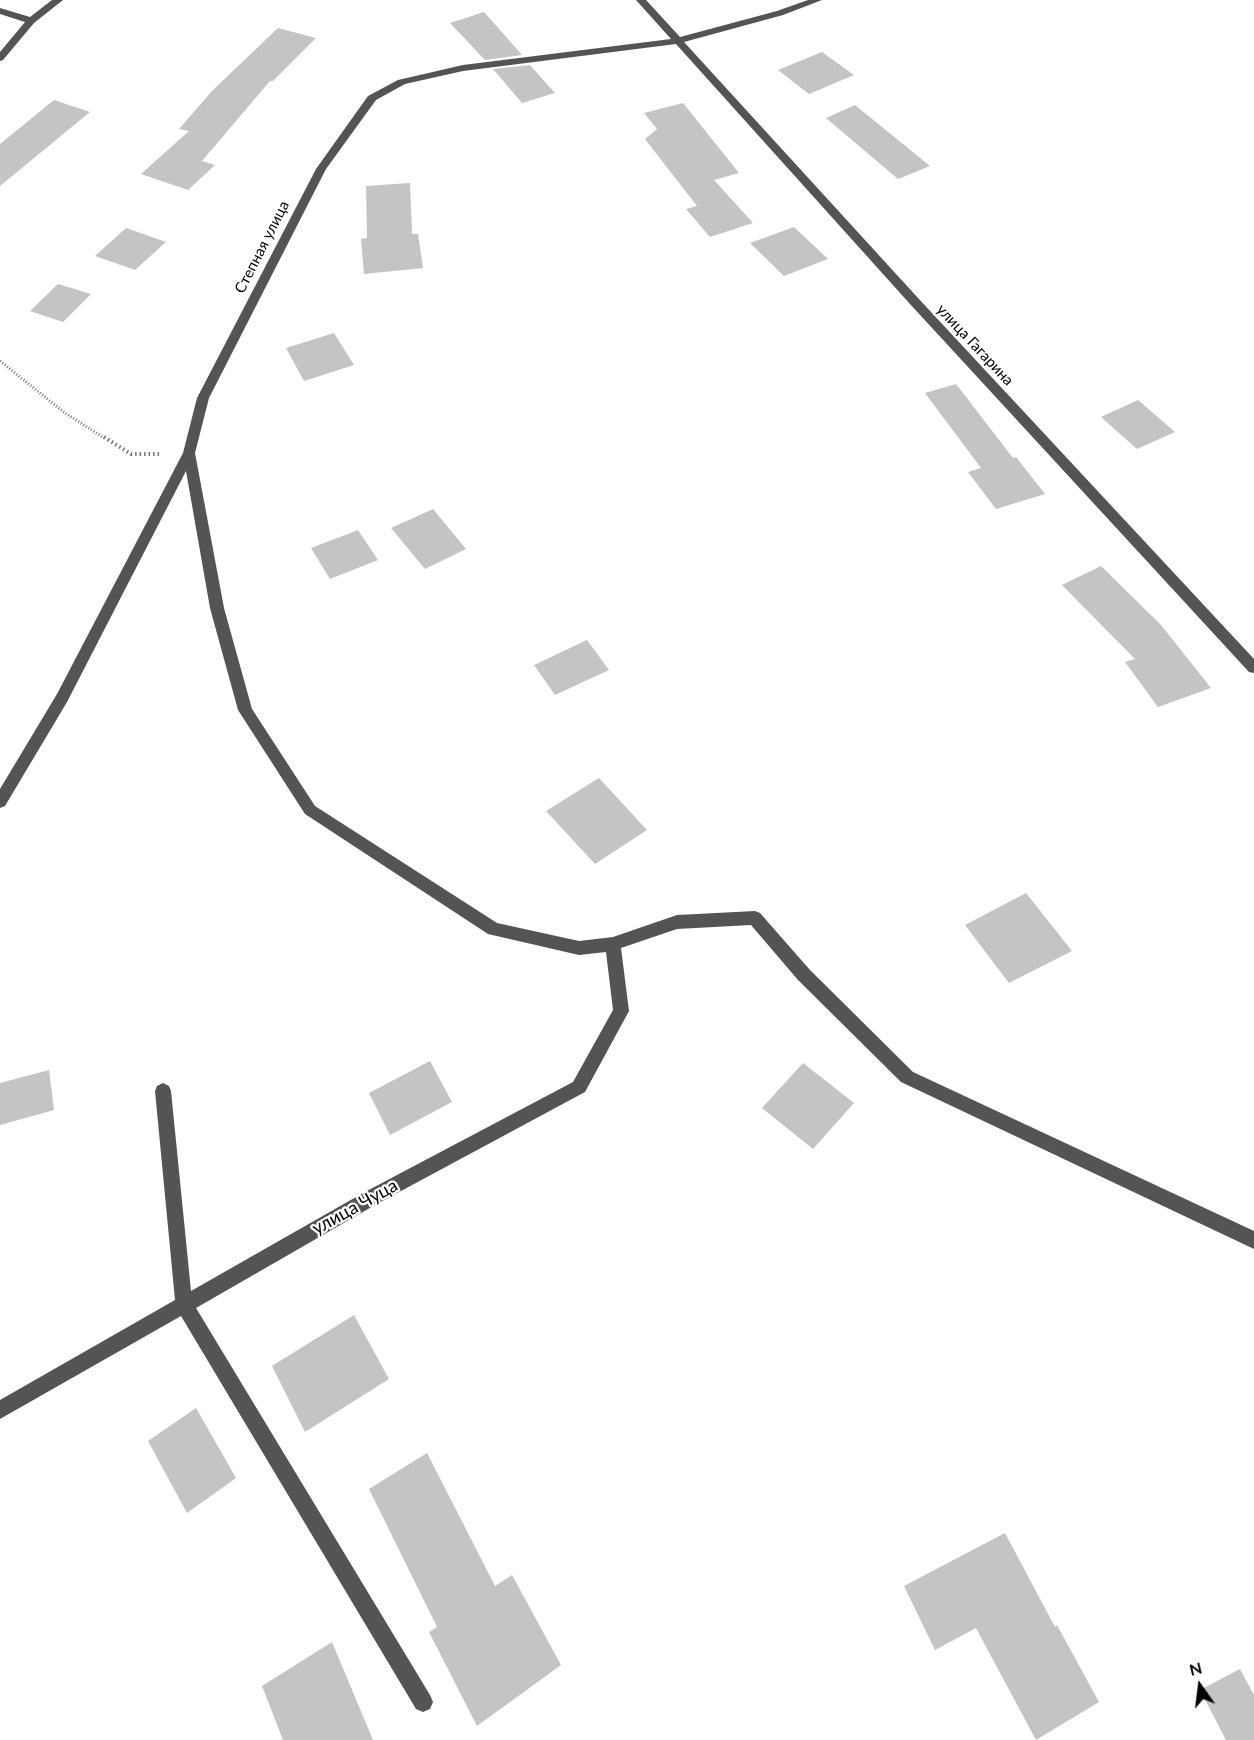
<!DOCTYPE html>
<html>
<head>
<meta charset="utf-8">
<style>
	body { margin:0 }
	#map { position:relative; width:1254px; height:1740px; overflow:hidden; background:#fff; font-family:Lato,sans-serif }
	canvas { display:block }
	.north { position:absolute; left:1170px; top:1656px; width:60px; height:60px; -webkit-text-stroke:4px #fff; paint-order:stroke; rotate:346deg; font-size:16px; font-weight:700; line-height:24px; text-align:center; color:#000 }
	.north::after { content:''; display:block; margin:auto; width:21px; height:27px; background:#000; clip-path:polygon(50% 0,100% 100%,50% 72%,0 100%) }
</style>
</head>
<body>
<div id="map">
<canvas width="1254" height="1740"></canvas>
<div class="north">N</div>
</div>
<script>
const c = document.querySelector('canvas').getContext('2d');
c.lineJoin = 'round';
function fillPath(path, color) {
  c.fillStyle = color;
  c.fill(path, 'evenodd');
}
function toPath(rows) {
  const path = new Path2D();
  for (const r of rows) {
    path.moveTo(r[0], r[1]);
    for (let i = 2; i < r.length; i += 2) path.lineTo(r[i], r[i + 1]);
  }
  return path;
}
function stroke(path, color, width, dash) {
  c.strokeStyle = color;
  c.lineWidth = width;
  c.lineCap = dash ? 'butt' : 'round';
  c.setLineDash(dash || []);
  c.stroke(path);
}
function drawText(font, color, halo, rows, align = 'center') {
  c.font = font + ' Lato,sans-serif';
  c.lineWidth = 4.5;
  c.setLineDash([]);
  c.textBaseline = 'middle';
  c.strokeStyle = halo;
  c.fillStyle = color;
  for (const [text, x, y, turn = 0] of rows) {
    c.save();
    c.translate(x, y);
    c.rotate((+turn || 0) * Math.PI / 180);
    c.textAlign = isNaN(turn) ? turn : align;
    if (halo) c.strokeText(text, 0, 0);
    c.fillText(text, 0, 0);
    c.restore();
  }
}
fillPath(toPath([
	[484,12,522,55,485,60,450,23],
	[278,28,316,38,273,81,270,81,202,161,215,165,188,190,141,174,189,131,179,129,212,91],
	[822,52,854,75,809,94,778,70],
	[530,65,555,93,522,103,493,69],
	[54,100,90,112,0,186,0,144],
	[683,103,739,173,714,180,753,223,710,237,686,209,697,206,645,139,657,129,644,113],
	[855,105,930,166,898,179,826,118],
	[410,183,412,234,418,234,423,268,364,274,361,239,367,238,366,186],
	[794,227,828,259,784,276,750,243],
	[126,228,166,242,135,270,95,256],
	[58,284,91,294,63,322,30,311],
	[334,333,354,365,304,381,286,348],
	[956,384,1013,458,1016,457,1045,494,996,509,968,472,981,468,925,393],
	[1138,400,1175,432,1137,449,1101,417],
	[433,509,466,549,425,569,391,528],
	[358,530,378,560,330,579,311,548],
	[1101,566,1161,625,1211,688,1158,707,1125,662,1135,659,1062,585],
	[587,640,609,670,555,695,534,665],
	[599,778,647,830,595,864,546,811],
	[1026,893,1072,951,1009,983,965,925],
	[430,1061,452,1102,390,1135,369,1093],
	[803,1063,854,1103,813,1149,762,1108],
	[49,1070,54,1110,0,1125,0,1083],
	[354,1315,389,1379,305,1432,272,1366],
	[196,1408,236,1478,187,1513,148,1441],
	[427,1453,495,1586,512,1575,561,1665,477,1726,429,1632,437,1627,369,1489],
	[1005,1533,1055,1627,1057,1625,1099,1702,1036,1740,976,1628,935,1650,904,1586],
	[332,1642,373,1740,283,1740,262,1686],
	[1240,1669,1254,1695,1254,1740,1226,1740,1200,1690]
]), '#c4c4c4');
stroke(toPath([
	[0,361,65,413,106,439]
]), '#767676', 3, [1, 2]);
stroke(toPath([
	[104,437,131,454,161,454]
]), '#767676', 4, [1.5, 3]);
fillPath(toPath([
	[52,0,63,0,34,23,3,60,0,61,0,52,25,22,0,14,0,8,30,17,52,0],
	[636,0,646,0,680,37,777,11,808,0,822,0,783,15,684,42,918,298,1254,659,1254,673,1249,672,910,304,676,44,463,71,405,84,376,100,326,169,209,398,195,453,224,608,252,709,315,806,497,923,579,941,613,937,677,915,755,911,760,913,810,970,913,1072,1254,1231,1254,1249,901,1082,798,980,751,925,677,929,621,948,629,1011,585,1092,375,1205,196,1308,430,1695,433,1702,430,1709,423,1712,416,1709,181,1316,0,1419,0,1400,175,1300,155,1091,157,1086,163,1083,169,1086,171,1091,191,1291,363,1193,573,1082,613,1010,606,952,579,955,488,934,305,814,238,710,210,608,186,471,67,702,5,806,0,808,0,789,57,694,183,453,197,398,316,169,368,96,398,80,463,65,671,39,636,0]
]), '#545454');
drawText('15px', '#000', '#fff', [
	["Степная улица",262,247,-63],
	["улица Гагарина",975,345,47]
]);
drawText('18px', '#000', '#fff', [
	["улица Чуца",355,1207,-29]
]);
</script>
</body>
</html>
